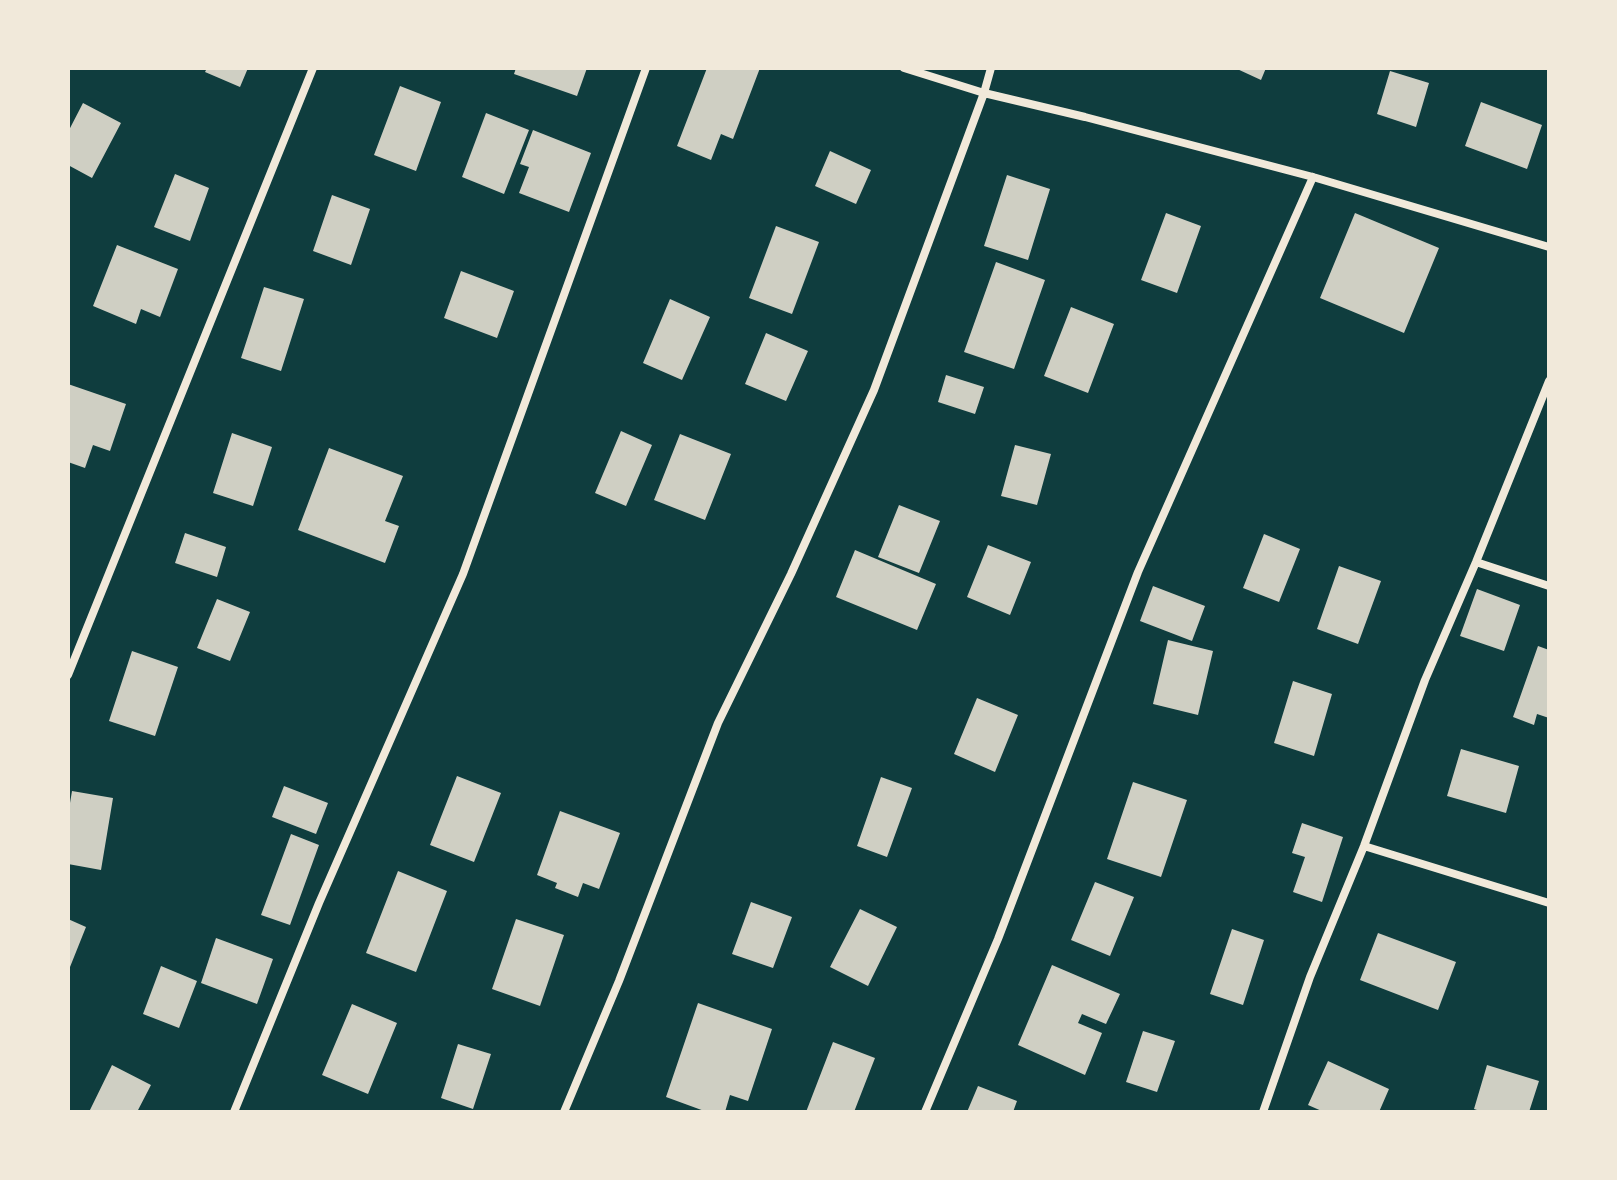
<!DOCTYPE html>
<html>
<head>
<meta charset="utf-8">
<style>
	body { margin:0 }
	#map { position:relative; width:1617px; height:1180px; overflow:hidden; background:#0f3d3e; font-family:Roboto,sans-serif }
	canvas { display:block }
	.frame { position:absolute; inset:0; border:70px solid #f1e9da; pointer-events:none }
</style>
</head>
<body>
<div id="map">
<canvas width="1617" height="1180"></canvas>
<div class="frame"></div>
</div>
<script>
const c = document.querySelector('canvas').getContext('2d');
c.lineJoin = 'round';
function fillPath(path, color) {
  c.fillStyle = color;
  c.fill(path, 'evenodd');
}
function toPath(rows) {
  const path = new Path2D();
  for (const r of rows) {
    path.moveTo(r[0], r[1]);
    for (let i = 2; i < r.length; i += 2) path.lineTo(r[i], r[i + 1]);
  }
  return path;
}
function stroke(path, color, width, dash) {
  c.strokeStyle = color;
  c.lineWidth = width;
  c.lineCap = dash ? 'butt' : 'round';
  c.setLineDash(dash || []);
  c.stroke(path);
}
fillPath(toPath([
	[207,68,248,68,240,87,205,72],
	[516,68,587,68,577,96,514,74],
	[707,68,760,68,733,139,721,134,711,160,677,146],
	[1235,68,1266,68,1261,80],
	[1390,71,1429,83,1416,127,1377,114],
	[400,86,441,102,416,171,374,155],
	[1481,102,1542,125,1527,169,1465,146],
	[83,103,121,123,92,178,68,165,68,132],
	[486,113,529,130,504,194,462,177],
	[533,130,591,153,569,212,519,193,529,167,520,164],
	[830,151,871,170,856,204,815,186],
	[175,174,209,188,190,241,154,227],
	[1007,175,1050,189,1028,260,984,246],
	[332,195,370,209,351,265,313,251],
	[1166,213,1201,226,1177,293,1141,280],
	[1355,213,1439,248,1404,333,1320,298],
	[776,226,819,242,792,314,749,298],
	[117,245,178,269,160,317,141,309,136,324,93,306],
	[996,262,1045,280,1014,369,964,352],
	[461,271,514,291,497,338,444,318],
	[264,287,304,299,281,371,241,358],
	[670,299,710,317,682,380,643,363],
	[1071,307,1114,324,1088,393,1044,376],
	[766,333,808,351,786,401,745,384],
	[946,375,984,387,975,414,938,402],
	[68,384,126,404,110,451,93,445,85,468,68,462],
	[621,431,652,445,626,506,595,493],
	[232,433,272,447,253,506,213,493],
	[680,434,731,454,705,520,654,500],
	[1015,445,1051,454,1037,505,1001,496],
	[329,448,403,476,385,521,399,526,385,563,298,530],
	[899,505,940,521,919,573,878,557],
	[185,533,226,547,217,577,175,563],
	[1264,534,1300,549,1279,602,1243,588],
	[988,545,1031,562,1010,615,967,597],
	[855,550,936,584,917,630,836,597],
	[1339,566,1381,581,1358,644,1317,629],
	[1153,586,1205,606,1192,641,1140,621],
	[1477,589,1520,605,1504,651,1460,636],
	[217,599,250,612,230,661,197,648],
	[1168,640,1213,651,1198,715,1153,704],
	[1538,646,1549,650,1549,718,1537,714,1534,725,1513,717],
	[132,651,178,667,155,736,109,721],
	[1293,681,1332,694,1314,756,1274,743],
	[977,698,1018,715,995,772,954,754],
	[1461,749,1519,766,1506,813,1447,796],
	[457,776,501,793,474,862,430,845],
	[881,777,912,788,887,857,857,846],
	[1133,782,1187,800,1161,877,1107,859],
	[284,786,328,803,316,834,272,817],
	[72,791,113,798,101,870,68,864,68,815],
	[560,811,620,833,599,889,583,883,578,897,555,888,557,883,537,875],
	[1302,823,1343,837,1322,902,1293,892,1305,857,1292,853],
	[291,834,319,845,290,925,261,915],
	[398,871,447,891,416,972,366,953],
	[1095,882,1134,897,1110,956,1071,940],
	[751,902,792,917,773,968,732,954],
	[860,909,897,927,868,986,830,967],
	[68,919,86,927,68,972],
	[516,919,564,935,540,1006,492,989],
	[1232,929,1264,940,1243,1005,1210,994],
	[1378,933,1456,962,1438,1010,1360,980],
	[216,938,273,959,257,1004,201,983],
	[1052,965,1120,994,1106,1024,1082,1014,1078,1023,1102,1033,1085,1075,1018,1045],
	[161,966,197,981,179,1028,143,1014],
	[698,1003,772,1029,748,1101,730,1095,725,1112,707,1112,666,1097],
	[352,1004,397,1023,368,1094,322,1075],
	[1143,1031,1175,1041,1157,1092,1126,1082],
	[833,1042,875,1058,854,1112,806,1112],
	[458,1044,491,1054,473,1109,441,1098],
	[1328,1061,1389,1089,1379,1112,1324,1112,1308,1105],
	[112,1065,151,1085,137,1112,89,1112],
	[1487,1065,1539,1081,1529,1112,1483,1112,1474,1109],
	[978,1086,1017,1101,1013,1112,967,1112]
]), '#cfcfc3');
stroke(toPath([
	[904,68,984,93,1085,117,1313,177,1549,247],
	[1476,562,1549,586],
	[68,675,313,68],
	[1364,846,1549,903],
	[234,1112,319,903,463,574,646,68],
	[564,1112,619,981,718,723,791,574,874,390,984,93,991,68],
	[925,1112,998,939,1138,572,1313,177],
	[1263,1112,1310,977,1364,846,1425,680,1476,562,1549,381]
]), '#f1e9da', 8);
</script>
</body>
</html>
